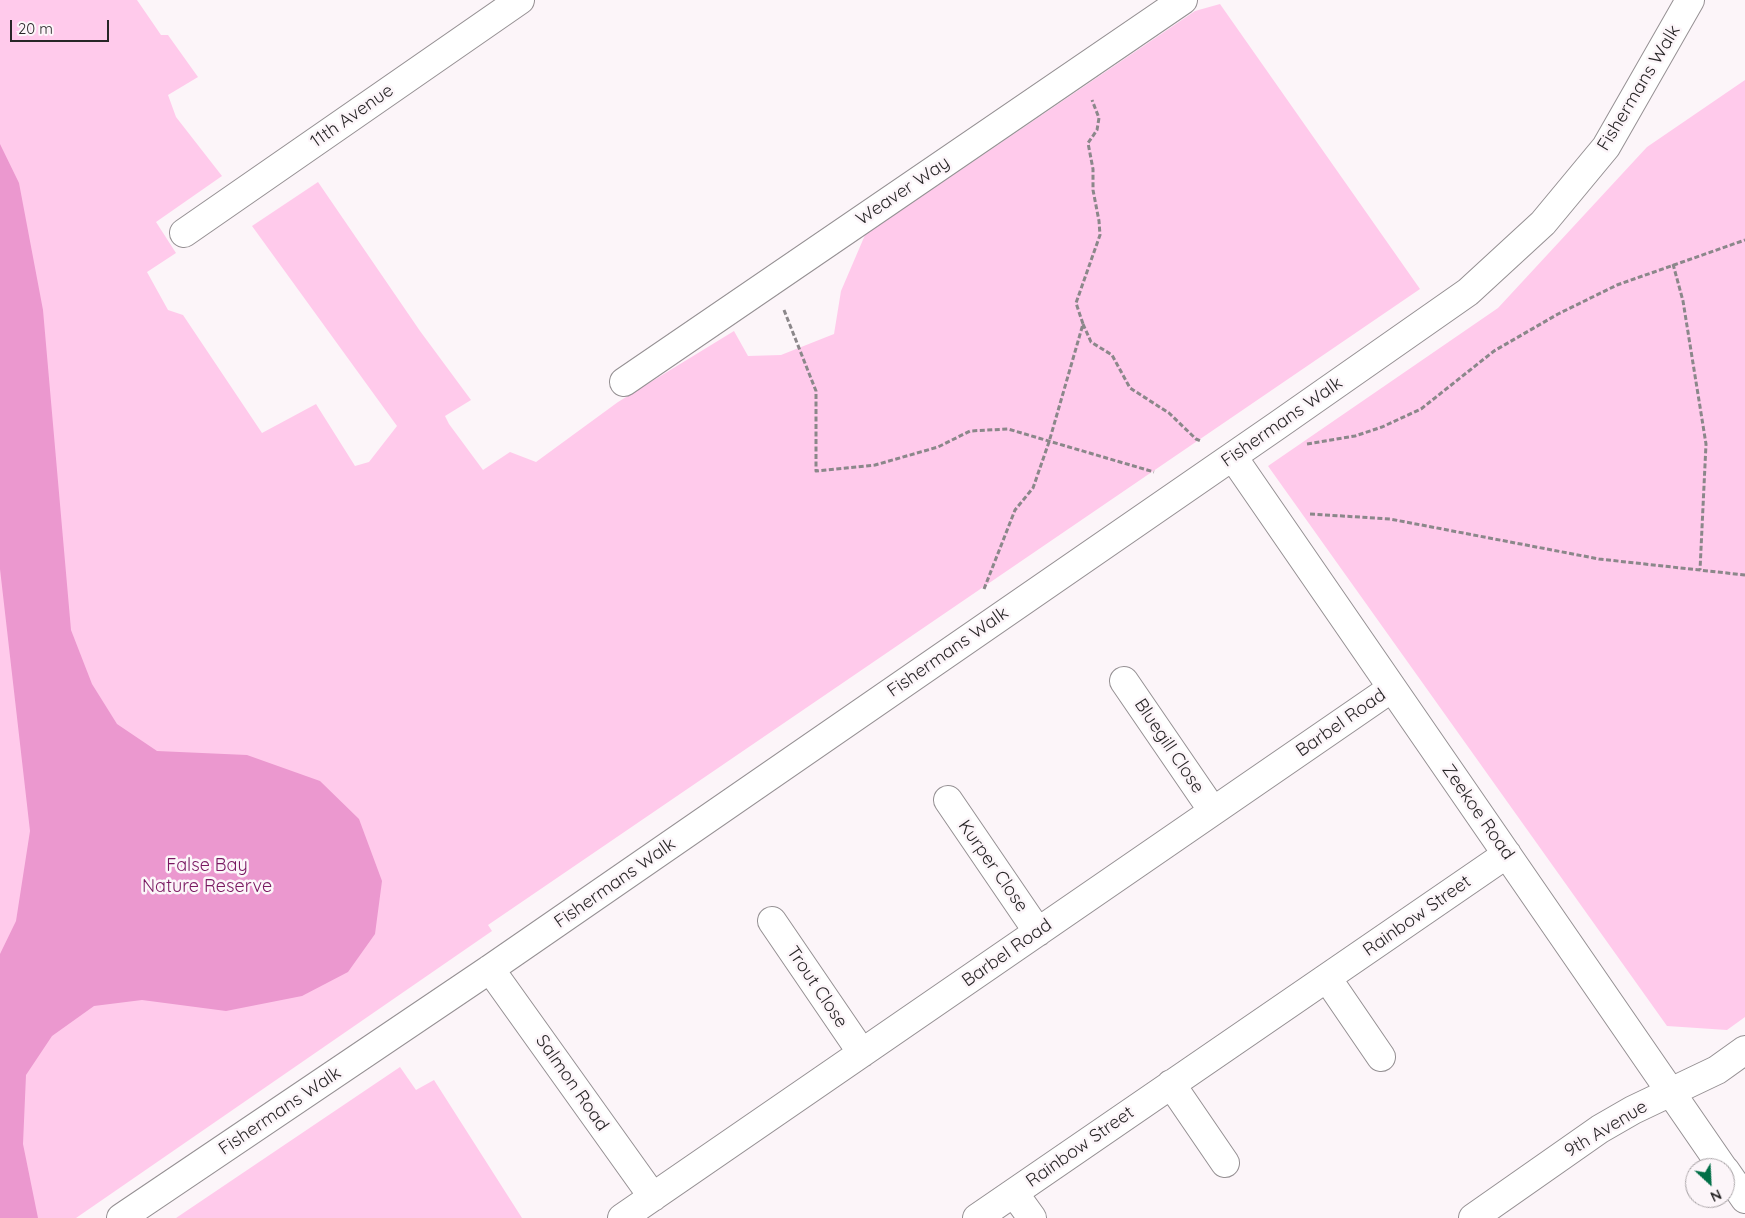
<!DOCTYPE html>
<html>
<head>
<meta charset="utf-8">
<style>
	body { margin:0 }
	#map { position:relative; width:1745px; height:1218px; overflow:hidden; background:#fcf5f9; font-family:Quicksand,sans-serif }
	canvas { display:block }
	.north { position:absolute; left:1685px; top:1158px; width:50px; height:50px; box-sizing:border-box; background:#fcf5f9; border:1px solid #a7a2a5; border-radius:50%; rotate:155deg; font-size:14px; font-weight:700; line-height:20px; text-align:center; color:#282627 }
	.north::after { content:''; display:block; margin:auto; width:18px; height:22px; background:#006f47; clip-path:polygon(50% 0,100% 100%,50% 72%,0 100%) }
	.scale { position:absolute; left:10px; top:20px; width:99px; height:22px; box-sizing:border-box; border:2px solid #282627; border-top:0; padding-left:6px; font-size:15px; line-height:18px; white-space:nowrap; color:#282627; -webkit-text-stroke:4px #fcf5f9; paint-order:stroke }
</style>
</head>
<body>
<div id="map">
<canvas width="1745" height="1218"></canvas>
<div class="north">N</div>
<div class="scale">20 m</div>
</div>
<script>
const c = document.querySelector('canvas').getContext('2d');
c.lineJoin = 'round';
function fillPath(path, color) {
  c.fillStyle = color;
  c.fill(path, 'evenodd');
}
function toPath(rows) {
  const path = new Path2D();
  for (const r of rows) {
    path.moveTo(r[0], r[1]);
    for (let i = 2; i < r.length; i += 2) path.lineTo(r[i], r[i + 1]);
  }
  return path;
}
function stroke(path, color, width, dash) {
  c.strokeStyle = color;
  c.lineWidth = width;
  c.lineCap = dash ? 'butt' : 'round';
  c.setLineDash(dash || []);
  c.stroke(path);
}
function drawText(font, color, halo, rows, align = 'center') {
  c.font = font + ' Quicksand,sans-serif';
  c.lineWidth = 5;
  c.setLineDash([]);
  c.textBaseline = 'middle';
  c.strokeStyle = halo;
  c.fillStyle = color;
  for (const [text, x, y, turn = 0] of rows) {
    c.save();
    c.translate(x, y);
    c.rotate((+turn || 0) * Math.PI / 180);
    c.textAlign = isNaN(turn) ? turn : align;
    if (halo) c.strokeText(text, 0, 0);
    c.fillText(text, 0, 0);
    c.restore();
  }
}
fillPath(toPath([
	[0,0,137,0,161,35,168,35,198,77,168,95,176,117,222,176,156,222,176,253,147,272,168,310,183,315,262,433,316,404,355,466,369,462,397,426,252,226,318,182,420,331,471,400,445,416,449,424,483,470,510,452,536,462,618,402,734,331,748,356,781,355,834,334,841,291,865,235,1195,11,1220,4,1420,289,488,925,492,931,76,1218,0,1218],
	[1745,80,1745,1017,1727,1030,1667,1026,1268,466,1498,308,1647,147],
	[400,1067,416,1090,434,1080,522,1218,176,1218]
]), '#ffcaeb');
fillPath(toPath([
	[0,144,19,183,43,310,71,630,92,684,117,724,157,751,247,755,320,781,359,819,382,881,375,934,348,972,302,996,226,1011,142,1000,94,1006,52,1036,26,1075,23,1144,38,1218,0,1218,0,954,16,921,30,831,0,569]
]), '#eb98cf');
const minor = toPath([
	[184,233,520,0],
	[624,382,1183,0],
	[1233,457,1723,1168],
	[1124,681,1213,811],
	[948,800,1038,932],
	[772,921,862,1053],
	[490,969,653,1197],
	[1327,978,1381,1057],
	[1171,1084,1225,1163],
	[1725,1170,1745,1199],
	[1014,1193,1032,1218],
	[121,1218,490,969,1278,425,1468,292,1543,223,1606,147,1690,0],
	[622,1218,1392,688],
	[977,1218,1507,854],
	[1473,1218,1600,1129,1633,1110,1717,1070,1745,1050]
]);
stroke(minor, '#959093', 30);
stroke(toPath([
	[1673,264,1683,301,1706,444,1700,570],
	[784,310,816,391,816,471,875,465,938,447,970,431,1008,429,1154,472],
	[1083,324,1091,342,1112,355,1130,388,1169,413,1196,439,1201,441],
	[1307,444,1355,436,1382,427,1421,409,1494,351,1558,314,1617,285,1745,240],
	[1310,514,1390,519,1599,559,1745,575],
	[984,589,1015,510,1033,488,1049,442,1083,324,1076,303,1100,235,1099,221,1093,190,1093,169,1088,143,1097,130,1099,118,1092,100]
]), '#8b878a', 3, [5, 2.5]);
stroke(minor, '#fff', 28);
drawText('18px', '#282627', '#fcf5f9', [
	["Fishermans Walk",1639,88,-59],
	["11th Avenue",352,116,-35],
	["Weaver Way",903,191,-34],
	["Fishermans Walk",1282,422,-35],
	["Fishermans Walk",948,652,-35],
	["Barbel Road",1341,723,-35],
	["Bluegill Close",1169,746,56],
	["Zeekoe Road",1478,812,55],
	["Kurper Close",993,866,55],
	["Fishermans Walk",615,883,-35],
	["Rainbow Street",1417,916,-35],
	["Barbel Road",1007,953,-35],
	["Trout Close",817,987,56],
	["Salmon Road",572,1083,55],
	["Fishermans Walk",280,1111,-34],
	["9th Avenue",1606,1129,-31],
	["Rainbow Street",1080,1147,-35]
]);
drawText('18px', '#781760', '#fcf5f9', [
	["False Bay",207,866],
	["Nature Reserve",207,887]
]);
</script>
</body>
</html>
